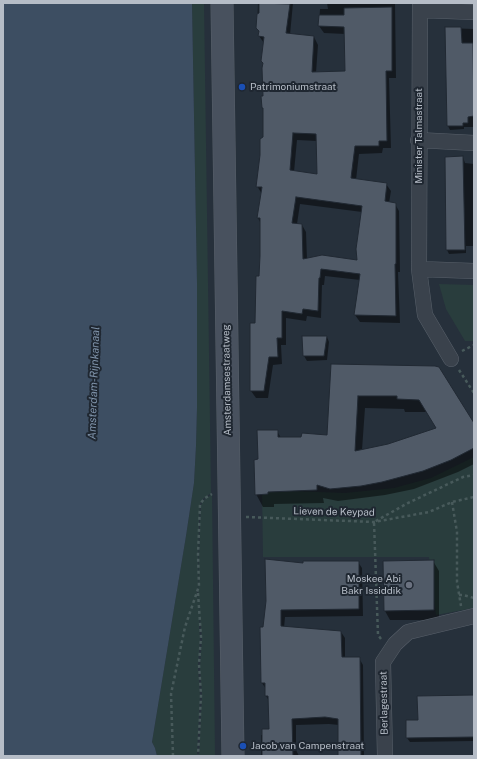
<!DOCTYPE html>
<html>
<head>
<meta charset="utf-8">
<style>
	body { margin:0 }
	#map { position:relative; width:477px; height:759px; overflow:hidden; background:#26303b; font-family:"Public Sans",sans-serif }
	canvas { display:block }
	.frame { position:absolute; inset:0; border:4px solid #b6bdc7; pointer-events:none }
</style>
</head>
<body>
<div id="map">
<canvas width="477" height="759"></canvas>
<div class="frame"></div>
</div>
<script>
const c = document.querySelector('canvas').getContext('2d');
c.lineJoin = 'round';
function fillPath(path, color) {
  c.fillStyle = color;
  c.fill(path, 'evenodd');
}
function toPath(rows) {
  const path = new Path2D();
  for (const r of rows) {
    path.moveTo(r[0], r[1]);
    for (let i = 2; i < r.length; i += 2) path.lineTo(r[i], r[i + 1]);
  }
  return path;
}
function stroke(path, color, width, dash) {
  c.strokeStyle = color;
  c.lineWidth = width;
  c.lineCap = dash ? 'butt' : 'round';
  c.setLineDash(dash || []);
  c.stroke(path);
}
function drawText(font, color, halo, rows, align = 'center') {
  c.font = font + ' "Public Sans",sans-serif';
  c.lineWidth = 4;
  c.setLineDash([]);
  c.textBaseline = 'middle';
  c.strokeStyle = halo;
  c.fillStyle = color;
  for (const [text, x, y, turn = 0] of rows) {
    c.save();
    c.translate(x, y);
    c.rotate((+turn || 0) * Math.PI / 180);
    c.textAlign = isNaN(turn) ? turn : align;
    if (halo) c.strokeText(text, 0, 0);
    c.fillText(text, 0, 0);
    c.restore();
  }
}
fillPath(toPath([
	[192,3,204,3,211,493,204,498,200,504,199,521,198,586,197,592,200,612,199,627,200,638,198,666,200,696,197,756,157,756,155,748,152,742,186,536,194,483,196,446,197,408,197,283],
	[439,284,474,285,474,341,465,341,446,309],
	[474,457,474,608,436,615,429,557,263,557,262,490,345,493,394,488,431,478],
	[212,494,215,756,199,756,202,695,200,668,202,638,198,596,200,522,201,505,204,500]
]), '#293d3d');
fillPath(toPath([
	[3,3,192,3,197,283,197,408,196,446,194,483,186,536,152,742,155,748,157,756,3,756]
]), '#3d4e62');
fillPath(toPath([
	[258,3,293,3,290,35,314,37,318,45,316,73,346,72,345,34,324,33,319,26,320,9,328,9,327,3,395,3,396,78,389,78,391,148,383,148,382,153,359,154,356,180,386,184,391,191,389,203,395,204,399,211,400,272,398,272,400,323,360,322,355,315,360,280,325,276,324,285,322,285,321,318,307,316,306,321,286,318,286,345,281,345,282,364,273,365,268,398,256,398,251,391,260,277,261,224,258,218,262,194,257,186,264,137,264,43,259,36,259,32,257,28],
	[297,140,317,141,318,175,294,172],
	[300,204,362,212,358,261,307,259,306,232,302,225,297,224],
	[446,28,474,29,474,127,464,127,464,129,450,130,448,126],
	[463,157,465,163,474,164,474,246,466,246,466,253,449,254,447,250,446,158],
	[327,337,329,342,327,360,307,361,304,356],
	[332,365,435,367,474,425,474,464,458,472,414,489,385,495,338,501,323,498,324,503,274,504,274,507,263,507,256,494,259,460,277,431,281,438,328,436],
	[365,408,404,409,405,412,427,412,437,428,389,445,362,450],
	[433,561,439,571,439,620,390,620,385,611],
	[358,562,362,568,363,616,285,617,284,628,341,632,345,638,345,658,359,658,363,665,364,756,339,756,339,725,329,724,296,725,296,750,299,756,261,756,261,735,263,735,270,730,269,701,266,696,266,689,262,683,261,628,264,628,304,564],
	[474,696,474,741,410,742,407,738,419,721]
]), '#0007');
const building = toPath([
	[259,3,290,4,286,33,314,36,312,72,345,71,344,27,318,26,319,15,344,15,344,8,392,7,392,71,386,71,387,141,379,141,379,146,355,146,351,178,387,183,385,201,396,203,396,264,395,264,396,316,354,315,360,274,321,269,320,278,319,278,318,311,303,309,302,314,282,311,282,338,277,338,278,357,269,357,264,391,250,391,250,323,255,323,256,276,259,276,260,256,260,218,257,218,262,187,256,187,260,155,260,139,263,137,263,108,262,108,261,96,263,96,262,68,263,63,261,61,264,37,258,36,259,31,256,28,257,14,259,13,259,3],
	[293,133,316,134,317,174,290,170,293,133],
	[296,197,362,206,356,249,357,260,322,255,303,259,302,224,292,223,296,197],
	[445,27,461,27,462,43,473,43,474,116,468,117,468,123,463,123,463,126,447,126,445,27],
	[463,156,465,250,446,250,445,157,463,156],
	[302,336,327,336,324,356,303,356,302,336],
	[331,364,435,366,439,367,474,423,474,448,451,460,423,471,382,482,361,486,330,489,317,485,317,490,268,492,268,494,255,495,254,460,258,459,257,430,278,430,278,437,301,437,302,433,327,435,331,364],
	[358,396,397,396,397,399,419,400,436,428,388,444,355,451,358,396],
	[265,559,303,563,303,561,359,561,359,609,281,610,281,626,341,631,342,657,360,657,361,756,338,756,338,719,325,717,292,719,293,756,262,756,262,729,269,729,268,696,265,696,265,683,261,683,260,627,263,627,266,601,265,559],
	[434,560,434,610,384,611,383,561,434,560],
	[474,695,474,737,406,738,406,720,418,720,417,696,474,695]
]);
fillPath(building, '#505a67');
stroke(building, '#212933', 1);
const minor = toPath([
	[420,3,419,269,425,315,451,359],
	[420,10,474,12],
	[418,140,474,143],
	[419,269,474,271],
	[385,756,383,662,395,644,408,632,474,616]
]);
const secondary = toPath([
	[222,3,233,756]
]);
stroke(minor, '#58606a', 16);
stroke(secondary, '#58606a', 23);
stroke(toPath([
	[462,351,474,345],
	[459,370,474,393],
	[452,502,457,532,457,582,461,606],
	[246,517,374,522,429,512,452,502,474,497],
	[198,593,201,637,199,664,201,695,198,756],
	[459,595,463,595,474,598],
	[381,639,378,635,374,522,408,503,463,477,474,475],
	[173,756,171,694,185,627,199,586,198,555,200,504,205,498,212,494]
]), '#485a5b', 2.5, [3, 3]);
stroke(minor, '#3a424c', 15);
stroke(secondary, '#48515e', 22);
for (const [x, y, r, color] of [
	[242,87,4,"#1a4fb4"],
	[409,585,4,"#6b7280"],
	[243,746,4,"#1a4fb4"]
]) {
  const dot = new Path2D();
  dot.arc(x, y, r, 0, 2 * Math.PI);
  c.fillStyle = color;
  c.fill(dot);
  stroke(dot, '#1f2731', 1.5);
}
drawText('10px', '#b6bdc7', '#1f2731', [
	["Patrimoniumstraat",250,87],
	["Moskee Abi",401,579,"right"],
	["Bakr Issiddik",401,591,"right"],
	["Jacob van Campenstraat",251,746]
], 'left');
drawText('10px', '#b6bdc7', '#1f2731', [
	["Minister Talmastraat",419,136,-90],
	["Amsterdamsestraatweg",227,380,-91],
	["Lieven de Keypad",334,512,1],
	["Berlagestraat",384,703,-91]
]);
drawText('italic 11px', '#8094ab', '#1f2731', [
	["Amsterdam-Rijnkanaal",94,383,-88]
]);
</script>
</body>
</html>
